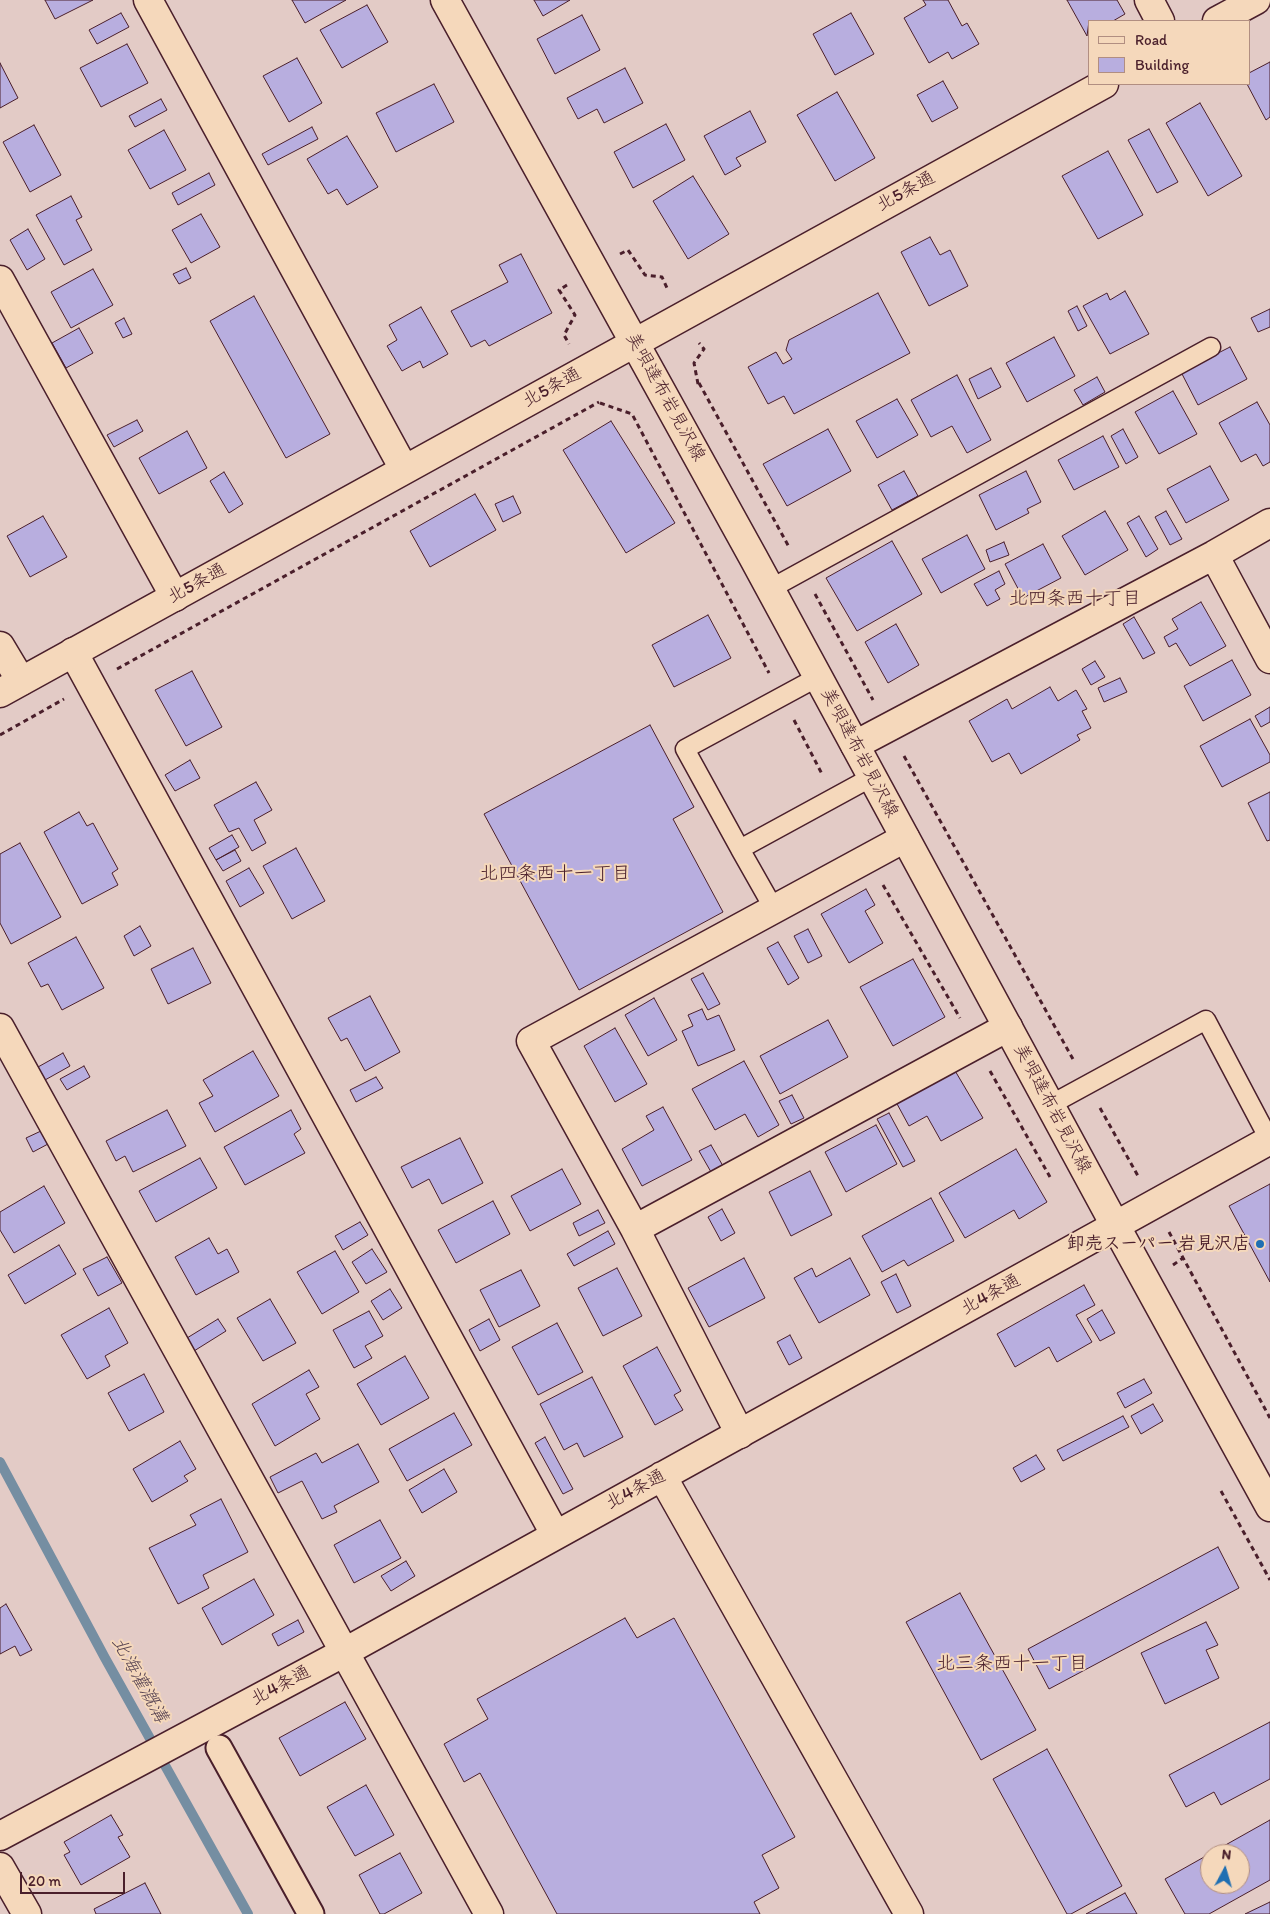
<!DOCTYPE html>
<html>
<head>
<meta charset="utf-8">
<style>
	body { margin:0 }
	#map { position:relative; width:1270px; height:1914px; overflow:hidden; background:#e3cbc6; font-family:Itim,sans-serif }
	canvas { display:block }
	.legend { position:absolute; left:1088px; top:20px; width:162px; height:65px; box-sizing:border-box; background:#f5d8bb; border:1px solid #b18e81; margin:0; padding:6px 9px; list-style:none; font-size:15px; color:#4a1f2b }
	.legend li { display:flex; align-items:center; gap:10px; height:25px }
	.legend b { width:25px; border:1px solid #b18e81 }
	.north { position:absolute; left:1200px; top:1844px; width:50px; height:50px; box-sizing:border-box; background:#f5d8bb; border:1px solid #b18e81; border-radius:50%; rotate:6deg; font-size:14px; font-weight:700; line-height:20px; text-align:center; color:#4a1f2b }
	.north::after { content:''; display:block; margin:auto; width:18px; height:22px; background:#1f6fb2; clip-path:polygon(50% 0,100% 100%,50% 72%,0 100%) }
	.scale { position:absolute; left:20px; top:1872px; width:105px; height:22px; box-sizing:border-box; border:2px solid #4a1f2b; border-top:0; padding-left:6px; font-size:15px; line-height:18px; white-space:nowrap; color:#4a1f2b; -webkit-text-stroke:4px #f5d8bb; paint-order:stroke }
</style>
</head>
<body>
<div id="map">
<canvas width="1270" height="1914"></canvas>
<ul class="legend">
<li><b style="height:6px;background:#f5d8bb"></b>Road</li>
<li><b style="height:14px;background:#b8aedf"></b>Building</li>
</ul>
<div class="north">N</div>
<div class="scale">20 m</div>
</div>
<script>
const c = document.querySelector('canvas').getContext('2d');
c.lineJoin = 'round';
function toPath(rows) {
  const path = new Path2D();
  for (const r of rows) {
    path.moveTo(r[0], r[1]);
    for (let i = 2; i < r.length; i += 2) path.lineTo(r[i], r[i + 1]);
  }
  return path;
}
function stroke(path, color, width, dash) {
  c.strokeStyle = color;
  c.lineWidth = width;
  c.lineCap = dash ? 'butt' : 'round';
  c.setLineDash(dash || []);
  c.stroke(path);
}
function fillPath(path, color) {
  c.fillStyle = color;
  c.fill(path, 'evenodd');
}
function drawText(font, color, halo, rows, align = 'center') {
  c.font = font + ' Itim,"Klee One",sans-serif';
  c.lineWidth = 4;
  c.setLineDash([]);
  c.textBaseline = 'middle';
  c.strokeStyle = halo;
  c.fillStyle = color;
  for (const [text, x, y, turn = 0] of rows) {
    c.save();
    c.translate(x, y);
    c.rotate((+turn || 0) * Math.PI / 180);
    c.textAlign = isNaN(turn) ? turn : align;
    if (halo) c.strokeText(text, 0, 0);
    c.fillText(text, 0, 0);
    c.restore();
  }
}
stroke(toPath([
	[0,1462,105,1658,248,1914]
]), '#758ea2', 10);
const building = toPath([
	[45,0,93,0,55,19,45,0],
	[292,0,346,0,305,23,292,0],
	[534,0,570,0,543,16,534,0],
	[923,0,948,0,962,26,967,23,979,44,952,59,948,52,929,63,904,18,926,5,923,0],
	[1067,0,1117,0,1125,14,1113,21,1089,21,1087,36,1067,0],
	[367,5,388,42,342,68,320,30,367,5],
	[121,13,129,27,97,44,89,30,121,13],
	[851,13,874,54,835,75,813,34,851,13],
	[582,15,600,50,555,74,537,39,582,15],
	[127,44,148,83,101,107,80,68,127,44],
	[297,58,322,103,289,122,263,76,297,58],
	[1270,62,1270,117,1266,120,1247,84,1249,84,1249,73,1270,62],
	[0,63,18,98,0,108,0,63],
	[625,68,643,103,604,123,597,109,578,119,567,98,625,68],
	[943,81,958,108,932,122,917,95,943,81],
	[434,84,454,122,396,152,376,113,434,84],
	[837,92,875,158,835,181,797,115,837,92],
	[161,99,167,110,135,127,129,116,161,99],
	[1200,103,1242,176,1208,196,1166,123,1200,103],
	[750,111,766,142,736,158,741,166,725,175,704,136,750,111],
	[666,124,685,160,633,188,614,152,666,124],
	[34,125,61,175,30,192,3,142,34,125],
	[312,127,318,139,268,165,262,154,312,127],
	[1149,129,1178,182,1157,193,1128,140,1149,129],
	[164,130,186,170,150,189,128,150,164,130],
	[347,136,378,187,347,205,337,189,328,194,307,159,347,136],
	[1108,151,1143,215,1098,239,1062,176,1108,151],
	[209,173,215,185,178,205,172,193,209,173],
	[693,176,729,234,688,259,653,201,693,176],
	[71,196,82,217,76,220,92,250,64,265,36,215,71,196],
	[201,214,220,247,191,263,172,230,201,214],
	[28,229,45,259,27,270,10,240,28,229],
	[930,237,940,255,950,250,968,286,929,306,901,252,930,237],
	[521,254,552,313,489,346,485,340,471,347,451,311,508,282,499,265,521,254],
	[186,268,191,278,179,284,173,274,186,268],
	[93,269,113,305,71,328,51,292,93,269],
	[1125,291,1149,334,1110,354,1083,306,1107,293,1110,300,1125,291],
	[878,293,910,353,794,414,784,396,768,404,748,367,776,352,783,364,792,359,786,350,789,340,878,293],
	[254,296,330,434,286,458,210,321,254,296],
	[1077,306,1087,326,1078,331,1068,311,1077,306],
	[421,307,448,354,423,368,420,361,402,371,387,346,397,340,389,325,421,307],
	[1270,309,1270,327,1258,332,1251,318,1270,309],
	[124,318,132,334,123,338,115,323,124,318],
	[79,328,93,353,66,368,52,343,79,328],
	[1054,337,1075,376,1027,402,1006,363,1054,337],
	[1230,347,1247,379,1198,405,1181,372,1230,347],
	[991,368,1001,387,978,399,969,379,991,368],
	[957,375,991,440,967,453,952,426,931,437,911,400,957,375],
	[1097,377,1105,392,1083,405,1074,390,1097,377],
	[1173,391,1197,434,1159,454,1135,412,1173,391],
	[897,399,918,435,877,458,856,421,897,399],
	[1257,402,1270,425,1270,462,1263,466,1256,454,1241,462,1219,423,1257,402],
	[137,420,143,431,114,447,107,435,137,420],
	[611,421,675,523,626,553,563,450,611,421],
	[828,429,851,471,787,506,763,464,828,429],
	[1123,429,1138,457,1126,464,1111,436,1123,429],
	[187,431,207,468,159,494,139,458,187,431],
	[1103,436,1119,467,1074,490,1058,460,1103,436],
	[1210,466,1229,500,1186,523,1167,489,1210,466],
	[904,471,918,496,892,510,878,485,904,471],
	[1026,471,1041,502,1027,509,1029,513,996,530,979,495,1026,471],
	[224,472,243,504,229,513,210,481,224,472],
	[475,494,496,530,430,567,410,531,475,494],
	[513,496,521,513,503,522,495,504,513,496],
	[1105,511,1128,550,1085,575,1062,536,1105,511],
	[1166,511,1182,539,1170,545,1155,517,1166,511],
	[43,516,67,557,30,577,7,536,43,516],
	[1139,516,1158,549,1146,557,1127,523,1139,516],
	[967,535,985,569,941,593,922,559,967,535],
	[892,541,922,594,857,631,826,578,892,541],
	[1004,542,1009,555,990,562,986,550,1004,542],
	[1043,544,1061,578,1023,598,1005,564,1043,544],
	[999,571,1005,584,995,590,1000,599,987,606,974,584,999,571],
	[1201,602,1226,646,1190,666,1176,643,1169,647,1164,637,1178,629,1172,619,1201,602],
	[708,615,731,658,674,687,652,645,708,615],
	[1134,617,1155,653,1143,659,1123,624,1134,617],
	[896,624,919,665,888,683,865,642,896,624],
	[1232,660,1251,695,1203,721,1184,686,1232,660],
	[1095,661,1105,677,1091,685,1082,669,1095,661],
	[192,671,222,727,186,746,155,690,192,671],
	[1120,678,1127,692,1104,702,1098,688,1120,678],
	[1050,687,1058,701,1076,690,1087,709,1082,711,1091,728,1077,735,1080,740,1021,774,1009,753,992,762,969,721,1007,699,1012,709,1050,687],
	[1270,707,1270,722,1261,727,1255,716,1270,707],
	[1250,719,1270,755,1270,762,1222,787,1200,746,1250,719],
	[650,725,694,807,673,819,723,912,579,990,484,814,650,725],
	[190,760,200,778,175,791,165,775,190,760],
	[256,782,272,810,254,820,266,843,252,851,239,828,229,832,214,805,256,782],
	[1270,792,1270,840,1267,841,1248,803,1270,792],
	[79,812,87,826,93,823,118,869,112,873,118,885,82,904,44,832,79,812],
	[232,835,239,847,216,860,209,848,232,835],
	[20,843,61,917,11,944,0,923,0,854,20,843],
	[296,848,325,901,292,919,263,866,296,848],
	[235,850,241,861,223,871,216,860,235,850],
	[249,868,264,893,240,907,226,881,249,868],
	[866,889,875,905,865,911,883,943,849,963,821,914,866,889],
	[140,926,151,946,134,956,124,936,140,926],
	[808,929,822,956,808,963,794,936,808,929],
	[76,937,104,988,62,1010,48,984,41,987,28,963,76,937],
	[778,942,799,978,788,985,767,948,778,942],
	[193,948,211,983,168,1004,151,969,193,948],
	[913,959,945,1017,893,1046,860,987,913,959],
	[703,973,720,1004,708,1010,691,979,703,973],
	[370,996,400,1052,365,1071,347,1038,341,1041,328,1018,370,996],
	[654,998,677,1040,648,1056,625,1015,654,998],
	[702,1009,707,1020,719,1015,735,1050,698,1066,682,1031,693,1026,688,1015,702,1009],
	[828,1020,848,1057,780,1094,760,1056,828,1020],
	[615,1028,647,1084,615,1102,584,1046,615,1028],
	[253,1051,279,1096,215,1132,199,1103,213,1096,203,1080,253,1051],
	[63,1053,70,1066,45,1080,38,1067,63,1053],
	[744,1061,779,1125,758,1137,745,1114,715,1130,692,1089,744,1061],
	[84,1066,90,1077,67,1090,60,1079,84,1066],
	[954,1069,983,1118,941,1141,927,1116,909,1126,896,1102,954,1069],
	[376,1077,383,1088,356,1102,350,1090,376,1077],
	[792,1095,804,1118,791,1124,779,1101,792,1095],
	[663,1107,692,1160,642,1186,622,1149,654,1130,646,1116,663,1107],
	[167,1110,186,1146,133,1172,125,1156,116,1161,106,1141,167,1110],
	[291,1110,301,1129,294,1134,305,1153,245,1185,224,1147,291,1110],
	[889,1113,915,1161,903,1167,877,1119,889,1113],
	[876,1125,897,1164,846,1192,825,1152,876,1125],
	[41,1131,48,1144,33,1152,26,1138,41,1131],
	[460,1138,483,1183,442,1204,429,1179,412,1188,401,1167,460,1138],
	[711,1145,723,1166,711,1172,699,1151,711,1145],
	[1016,1149,1047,1202,1019,1219,1014,1210,965,1238,939,1193,1016,1149],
	[200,1158,217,1188,156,1222,139,1191,200,1158],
	[562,1169,581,1204,530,1231,511,1196,562,1169],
	[810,1171,832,1215,791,1236,769,1192,810,1171],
	[1270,1184,1270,1282,1229,1206,1270,1184],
	[44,1186,65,1223,14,1253,0,1230,0,1212,44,1186],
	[931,1198,954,1241,908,1266,904,1260,882,1272,862,1236,931,1198],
	[493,1201,510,1234,456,1263,438,1230,493,1201],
	[722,1209,735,1233,721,1241,708,1217,722,1209],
	[598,1210,605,1223,579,1236,573,1223,598,1210],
	[360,1222,368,1235,343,1250,335,1236,360,1222],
	[608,1231,615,1244,574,1266,567,1254,608,1231],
	[209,1238,218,1254,227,1249,239,1272,196,1295,175,1257,209,1238],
	[59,1245,76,1274,25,1304,8,1275,59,1245],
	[372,1249,387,1272,366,1284,352,1262,372,1249],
	[335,1251,359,1292,322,1314,297,1272,335,1251],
	[107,1257,122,1283,98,1296,83,1269,107,1257],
	[744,1258,765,1298,709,1327,688,1288,744,1258],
	[850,1258,870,1295,819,1323,794,1278,812,1268,816,1277,850,1258],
	[617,1268,642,1316,603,1336,578,1288,617,1268],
	[521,1270,540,1306,499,1327,480,1290,521,1270],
	[896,1274,911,1306,897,1313,881,1282,896,1274],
	[1084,1285,1095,1305,1076,1315,1092,1342,1057,1362,1049,1347,1015,1367,997,1334,1084,1285],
	[390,1289,402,1308,383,1320,371,1301,390,1289],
	[270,1299,296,1343,263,1361,237,1318,270,1299],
	[109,1308,128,1343,105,1356,110,1366,87,1379,61,1335,109,1308],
	[1102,1310,1115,1333,1100,1341,1087,1319,1102,1310],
	[369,1311,383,1336,365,1346,372,1358,354,1368,333,1330,369,1311],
	[218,1319,226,1331,194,1351,187,1338,218,1319],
	[489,1319,500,1340,480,1351,469,1330,489,1319],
	[557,1323,583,1372,538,1395,512,1347,557,1323],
	[790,1335,802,1358,789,1365,777,1342,790,1335],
	[657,1347,681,1391,674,1395,683,1410,655,1425,623,1366,657,1347],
	[405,1356,429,1398,381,1425,357,1384,405,1356],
	[309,1370,319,1387,306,1394,320,1419,275,1446,252,1404,309,1370],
	[144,1374,164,1412,129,1431,108,1393,144,1374],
	[592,1377,623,1437,584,1457,577,1443,564,1450,540,1404,592,1377],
	[1144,1379,1152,1393,1125,1408,1117,1393,1144,1379],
	[1153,1404,1163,1421,1141,1434,1131,1416,1153,1404],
	[454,1413,472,1445,407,1481,389,1449,454,1413],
	[1123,1416,1129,1427,1063,1461,1057,1450,1123,1416],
	[545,1437,573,1489,563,1494,535,1443,545,1437],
	[180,1441,196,1469,184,1476,188,1481,152,1502,133,1469,180,1441],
	[358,1444,379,1482,334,1506,337,1512,322,1519,302,1481,278,1493,270,1477,316,1453,322,1463,358,1444],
	[1036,1455,1045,1469,1021,1482,1013,1468,1036,1455],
	[444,1469,457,1492,422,1513,409,1490,444,1469],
	[221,1499,248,1552,203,1575,209,1588,178,1604,149,1548,196,1525,190,1515,221,1499],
	[380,1520,401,1558,354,1583,334,1545,380,1520],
	[1218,1547,1239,1588,1049,1689,1028,1649,1218,1547],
	[406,1561,415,1576,391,1591,381,1576,406,1561],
	[254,1579,274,1615,222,1645,202,1608,254,1579],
	[960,1593,1036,1730,981,1760,906,1622,960,1593],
	[6,1604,32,1650,20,1656,15,1646,0,1654,0,1608,6,1604],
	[625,1618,637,1638,674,1618,795,1837,762,1855,779,1888,754,1902,760,1914,557,1914,480,1773,464,1782,444,1744,488,1719,477,1699,625,1618],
	[298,1620,304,1632,278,1646,272,1634,298,1620],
	[1206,1622,1218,1645,1206,1650,1219,1678,1165,1704,1141,1653,1206,1622],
	[345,1702,366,1739,300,1776,279,1738,345,1702],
	[1270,1722,1270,1779,1221,1805,1214,1792,1186,1807,1169,1775,1270,1722],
	[1047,1749,1122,1886,1071,1914,1067,1914,993,1779,1047,1749],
	[366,1785,394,1835,355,1856,327,1807,366,1785],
	[111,1815,123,1835,118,1837,130,1857,81,1885,64,1855,70,1852,64,1842,111,1815],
	[1270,1820,1270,1880,1209,1914,1185,1914,1165,1879,1270,1820],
	[1210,1854,1240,1854,1240,1884,1210,1884,1210,1854],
	[400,1853,422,1893,384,1914,380,1914,359,1875,400,1853],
	[145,1883,161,1914,96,1914,94,1909,145,1883],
	[1125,1893,1137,1914,1086,1914,1125,1893],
	[1270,1902,1270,1914,1245,1914,1270,1902]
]);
fillPath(building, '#b8aedf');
stroke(building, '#4a1f2b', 1);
const service = toPath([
	[770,589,1211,347],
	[740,849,685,749,818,677],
	[774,909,740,849,872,777],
	[1050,1105,1206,1020,1270,1141]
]);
const pedestrian = toPath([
	[219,1748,311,1914]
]);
const minor = toPath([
	[148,0,404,469],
	[1149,0,1160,21],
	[0,280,175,597],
	[1214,555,1270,659],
	[0,646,21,681],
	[73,652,555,1534],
	[855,745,1214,555,1270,523],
	[0,1028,489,1914],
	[635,1229,1008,1027],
	[740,1434,635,1229,531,1041,905,838],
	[0,1867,27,1914]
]);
const tertiary = toPath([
	[1217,21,1256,0],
	[0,693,1104,84],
	[662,1476,909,1914],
	[0,1836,343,1653,1270,1140]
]);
const secondary = toPath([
	[445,0,753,557,1115,1225,1270,1507]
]);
stroke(service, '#4a1f2b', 21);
stroke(pedestrian, '#4a1f2b', 29);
stroke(minor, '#4a1f2b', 31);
stroke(tertiary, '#4a1f2b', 31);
stroke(secondary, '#4a1f2b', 31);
stroke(toPath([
	[620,254,628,250,645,275,662,277,667,288],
	[567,285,559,290,575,315,564,335,569,344],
	[699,383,789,547],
	[698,384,694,363,704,349,699,343],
	[600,403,632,414,769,673],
	[815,594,873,700],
	[117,669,599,402],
	[794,720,822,774],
	[0,735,64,699],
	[904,756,1074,1061],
	[883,885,960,1018],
	[990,1071,1050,1177],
	[1100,1108,1138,1176],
	[1169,1232,1270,1418],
	[1173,1265,1183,1258],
	[1221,1491,1270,1580]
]), '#4a1f2b', 3, [5, 4]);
stroke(service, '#f5d8bb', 18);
stroke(pedestrian, '#f5d8bb', 25);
stroke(minor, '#f5d8bb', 28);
stroke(tertiary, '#f5d8bb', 28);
stroke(secondary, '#f5d8bb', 28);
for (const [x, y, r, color] of [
	[1260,1244,5,"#1f6fb2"]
]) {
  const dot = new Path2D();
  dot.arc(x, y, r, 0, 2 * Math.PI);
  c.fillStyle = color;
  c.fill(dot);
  stroke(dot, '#f5d8bb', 2);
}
drawText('18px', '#4a1f2b', '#f5d8bb', [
	["北5条通",906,192,-29],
	["北5条通",552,388,-29],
	["美唄達布岩見沢線",665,397,61],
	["北5条通",197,584,-29],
	["美唄達布岩見沢線",859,753,62],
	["美唄達布岩見沢線",1052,1109,62],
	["北4条通",991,1295,-29],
	["北4条通",636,1490,-28],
	["北4条通",281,1686,-28]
]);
drawText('bold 18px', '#4a1f2b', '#f5d8bb', [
	["卸売スーパー 岩見沢店",1250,1244]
], 'right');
drawText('19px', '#4a1f2b', '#f5d8bb', [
	["北四条西十丁目",1075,599],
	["北四条西十一丁目",555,874],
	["北三条西十一丁目",1012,1664]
]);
drawText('italic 19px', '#584453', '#f5d8bb', [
	["北海灌漑溝",139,1680,61]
]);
</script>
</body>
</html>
